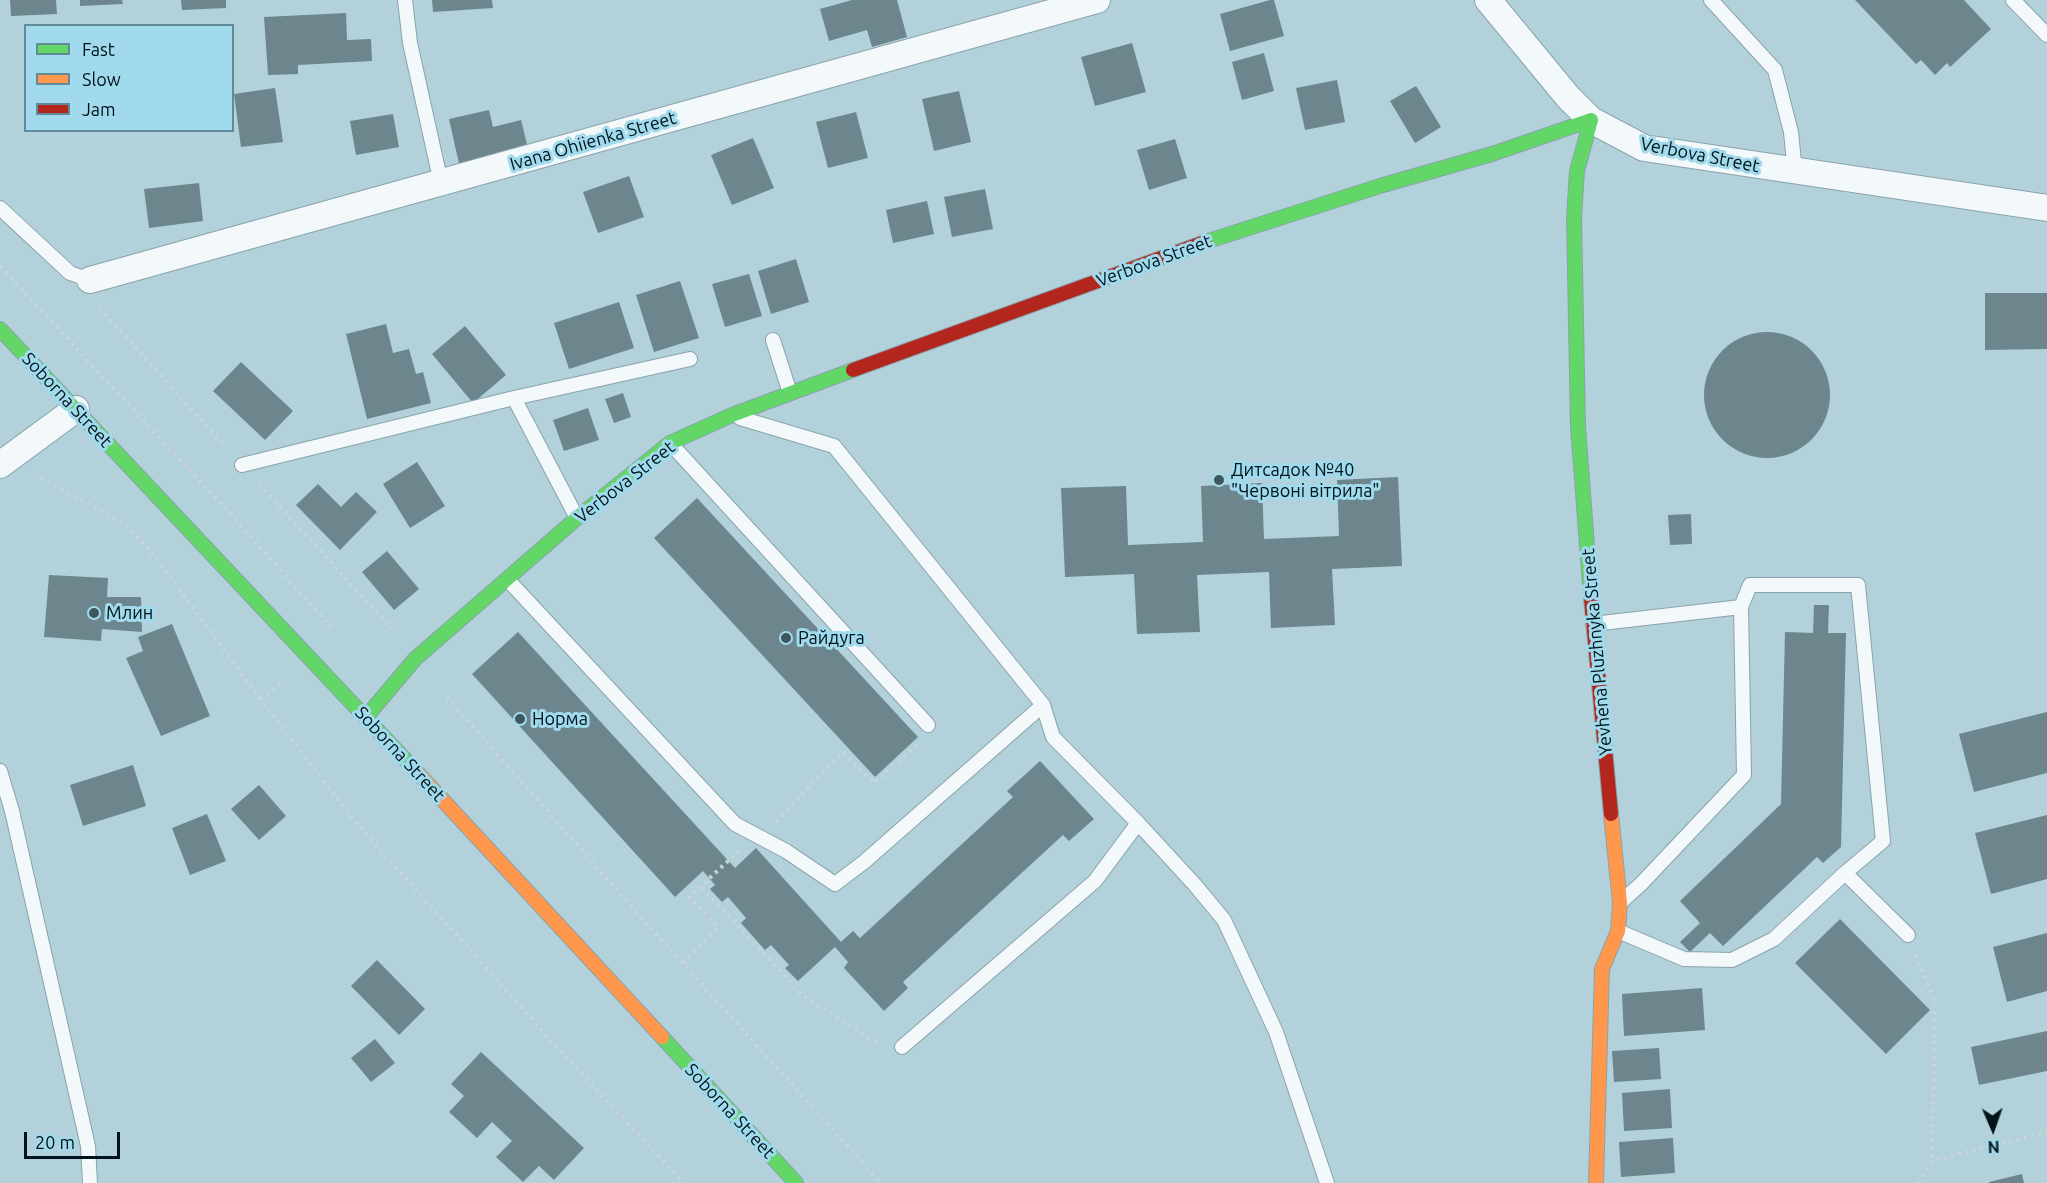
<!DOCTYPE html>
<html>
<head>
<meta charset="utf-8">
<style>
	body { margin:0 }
	#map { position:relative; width:2047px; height:1183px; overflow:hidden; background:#b2d1db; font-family:Ubuntu,sans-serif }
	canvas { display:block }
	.legend { position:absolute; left:24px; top:24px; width:210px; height:108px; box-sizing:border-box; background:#a1daec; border:2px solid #618b98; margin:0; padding:8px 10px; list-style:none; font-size:18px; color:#00141a }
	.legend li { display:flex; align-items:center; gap:12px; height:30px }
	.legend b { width:30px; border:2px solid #618b98 }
	.north { position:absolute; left:1963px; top:1099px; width:60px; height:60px; -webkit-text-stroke:4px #a1daec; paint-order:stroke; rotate:178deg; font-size:16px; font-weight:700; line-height:24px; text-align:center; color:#00141a }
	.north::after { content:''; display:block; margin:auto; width:21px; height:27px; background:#00141a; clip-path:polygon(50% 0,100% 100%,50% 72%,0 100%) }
	.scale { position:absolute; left:24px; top:1132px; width:96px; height:27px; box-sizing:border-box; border:3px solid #00141a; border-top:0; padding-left:8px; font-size:18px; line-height:21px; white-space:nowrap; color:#00141a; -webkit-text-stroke:4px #a1daec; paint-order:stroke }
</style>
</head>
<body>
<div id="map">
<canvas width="2047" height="1183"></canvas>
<ul class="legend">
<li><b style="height:8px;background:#63d668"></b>Fast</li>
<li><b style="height:8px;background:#ff974d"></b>Slow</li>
<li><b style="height:8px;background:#b3261e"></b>Jam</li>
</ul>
<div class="north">N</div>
<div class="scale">20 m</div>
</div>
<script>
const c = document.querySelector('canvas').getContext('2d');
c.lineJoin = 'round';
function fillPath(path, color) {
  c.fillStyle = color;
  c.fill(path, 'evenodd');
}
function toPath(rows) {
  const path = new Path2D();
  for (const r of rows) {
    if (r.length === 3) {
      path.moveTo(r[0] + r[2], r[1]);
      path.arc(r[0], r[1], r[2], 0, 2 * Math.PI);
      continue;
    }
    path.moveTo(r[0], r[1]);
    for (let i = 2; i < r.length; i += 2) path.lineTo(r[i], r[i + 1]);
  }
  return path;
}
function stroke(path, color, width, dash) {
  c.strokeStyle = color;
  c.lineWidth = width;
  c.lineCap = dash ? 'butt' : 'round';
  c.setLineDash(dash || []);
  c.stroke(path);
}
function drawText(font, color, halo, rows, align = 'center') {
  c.font = font + ' Ubuntu,sans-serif';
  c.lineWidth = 6;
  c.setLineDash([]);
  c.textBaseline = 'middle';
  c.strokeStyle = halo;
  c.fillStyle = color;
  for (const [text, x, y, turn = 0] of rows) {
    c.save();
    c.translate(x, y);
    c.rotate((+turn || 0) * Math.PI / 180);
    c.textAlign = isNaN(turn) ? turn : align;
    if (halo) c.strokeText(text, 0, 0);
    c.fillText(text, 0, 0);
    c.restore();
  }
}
fillPath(toPath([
	[10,0,56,0,57,14,11,16],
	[80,0,122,0,123,4,80,6],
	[181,0,226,0,226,8,182,10],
	[432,0,492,0,493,8,433,12],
	[852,0,897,0,907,37,872,47,867,30,829,41,820,9],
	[1270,0,1274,0,1284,36,1230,51,1220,14],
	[1855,0,1964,0,1991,29,1950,67,1947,63,1935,75,1921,60,1916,64],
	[346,13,347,40,371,39,372,61,298,65,298,74,268,75,264,17],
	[1132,43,1146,92,1095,106,1081,57],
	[1264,53,1274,91,1242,100,1232,62],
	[1337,80,1345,122,1305,130,1296,88],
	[1416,86,1441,127,1415,143,1390,101],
	[275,88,283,142,241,147,234,94],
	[959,91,971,142,934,151,922,99],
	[489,110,493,127,521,120,529,152,460,168,449,119],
	[856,112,868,158,828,168,816,122],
	[393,114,399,147,356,155,350,121],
	[753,138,774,188,732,205,711,155],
	[1175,139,1187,178,1149,190,1137,150],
	[629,176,644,217,598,233,583,192],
	[199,183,203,221,149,228,144,189],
	[985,189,993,229,952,237,944,197],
	[927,201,934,234,893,243,886,210],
	[796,259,809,302,771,314,758,271],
	[749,274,762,316,725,327,712,284],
	[680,281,699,338,654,352,636,295],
	[1985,293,2047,293,2047,349,1985,350],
	[619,302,634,348,569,369,554,323],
	[386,324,393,353,409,349,416,374,423,372,431,403,367,419,346,334],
	[465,326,506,375,473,403,432,354],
	[1767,395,63],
	[241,362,293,411,265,440,213,391],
	[623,393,631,417,614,423,605,399],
	[588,408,599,440,564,451,553,420],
	[417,462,445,506,410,528,383,484],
	[1398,477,1402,566,1332,569,1335,625,1271,628,1269,572,1197,575,1200,632,1137,634,1134,574,1065,577,1061,488,1126,486,1128,545,1203,542,1201,486,1262,483,1264,539,1339,536,1337,480],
	[318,484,341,507,356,492,377,512,340,550,296,505],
	[697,498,918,737,875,777,654,538],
	[1691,514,1692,544,1670,545,1668,515],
	[387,551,419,589,394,610,362,572],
	[49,575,108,578,107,597,141,597,142,632,102,629,101,641,44,637],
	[1814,605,1829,605,1828,633,1846,633,1841,847,1823,863,1817,857,1723,946,1710,933,1690,952,1680,942,1700,923,1680,901,1781,804,1785,632,1813,633],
	[172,624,210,716,161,736,126,658,143,651,138,637],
	[518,632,735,868,756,848,841,942,853,931,860,938,1013,797,1007,791,1040,761,1094,819,1069,841,1063,835,903,982,908,988,884,1011,844,968,848,962,835,947,798,981,785,968,789,965,771,945,765,950,741,923,746,918,728,897,722,902,710,889,715,885,703,871,675,897,472,674],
	[2047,712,2047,773,1974,792,1959,734],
	[133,765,146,806,83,826,70,785],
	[259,785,286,816,259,840,231,809],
	[207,814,226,861,190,875,172,828],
	[2047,815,2047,879,1991,894,1975,833],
	[1840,919,1930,1010,1886,1054,1795,963],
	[2047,933,2047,991,2007,1002,1993,947],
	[377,960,425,1009,399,1035,351,986],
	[1702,988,1705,1030,1624,1036,1622,994],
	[2047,1031,2047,1071,1979,1085,1971,1047],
	[375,1039,395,1063,371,1082,351,1058],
	[1659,1048,1661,1079,1614,1082,1612,1051],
	[481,1052,584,1148,554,1180,539,1166,523,1182,496,1157,512,1141,492,1122,477,1138,449,1112,464,1096,451,1084],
	[1670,1089,1672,1128,1624,1131,1622,1093],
	[1673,1138,1675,1173,1621,1177,1619,1142],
	[2022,1174,2024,1183,1989,1183,1989,1182]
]), '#6d868d');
const lane = toPath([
	[405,0,410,43,441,183],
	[1711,0,1775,70,1791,132,1795,172],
	[2013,0,2047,35],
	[0,208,70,273,90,280],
	[773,340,790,393],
	[514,398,577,518],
	[740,418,834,446,1043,705,1053,737,1138,823,1195,885,1224,920,1276,1032,1327,1183],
	[670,443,928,725],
	[242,465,514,398,690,359],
	[508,580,735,824,786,851,835,884,864,862,1043,705],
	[1593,624,1741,607,1750,585,1858,585,1883,841,1845,873,1774,939,1732,960,1684,959,1618,931],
	[0,771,12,811,88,1146,90,1183],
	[1845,873,1908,935],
	[1622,901,1641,884,1744,775,1741,607],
	[902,1047,1095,881,1138,823]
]);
const street = toPath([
	[1488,0,1568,97,1591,120,1644,148,2047,208],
	[90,280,1097,0],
	[0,465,76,409]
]);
const fast = toPath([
	[1591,120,1577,171,1574,217,1578,427,1591,598],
	[1205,242,1383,185,1492,154,1591,120],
	[0,329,414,769],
	[366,717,415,659,577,518,670,443,732,415,853,370],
	[662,1037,796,1183]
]);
const slow = toPath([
	[414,769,662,1037],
	[1596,1183,1602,969,1618,931,1620,903,1611,814]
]);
const jam = toPath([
	[853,370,1205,242],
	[1591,598,1611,814]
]);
stroke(lane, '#8aa3ab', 16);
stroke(street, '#8aa3ab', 28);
stroke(fast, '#8aa3ab', 16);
stroke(slow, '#8aa3ab', 16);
stroke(jam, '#8aa3ab', 16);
stroke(toPath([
	[0,266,246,531,333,630],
	[100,308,227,449],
	[41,478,128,526,160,563,260,699,358,825,564,1055,684,1183],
	[259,484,392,629],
	[447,697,637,913,881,1183],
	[260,699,285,679],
	[776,822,842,752,874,783,918,744],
	[702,887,802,995,879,1044],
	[1916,955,1935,1002,1932,1161],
	[683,963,718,928,689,897,740,850],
	[1919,1183,1932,1161,2047,1132]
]), '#c9d4d7', 4, [3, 4.5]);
stroke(lane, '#f3f8fa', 14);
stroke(street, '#f3f8fa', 26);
stroke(fast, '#63d668', 14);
stroke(slow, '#ff974d', 14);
stroke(jam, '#b3261e', 14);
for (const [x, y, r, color] of [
	[1219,480,6,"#3e565e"],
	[94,613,6,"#3e565e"],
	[786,638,6,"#3e565e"],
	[520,719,6,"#3e565e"]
]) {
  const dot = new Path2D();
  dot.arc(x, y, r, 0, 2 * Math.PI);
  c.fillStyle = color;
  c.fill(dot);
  stroke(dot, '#a1daec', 2);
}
drawText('18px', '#00141a', '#a1daec', [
	["Ivana Ohiienka Street",593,141,-16],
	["Verbova Street",1700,155,11],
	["Verbova Street",1154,261,-20],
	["Soborna Street",67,400,47],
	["Verbova Street",625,482,-38],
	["Yevhena Pluzhnyka Street",1597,652,-95],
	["Soborna Street",400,754,47],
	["Soborna Street",730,1111,47]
]);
drawText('18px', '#00141a', '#a1daec', [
	["Дитсадок №40",1231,470],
	["\"Червоні вітрила\"",1231,491],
	["Млин",106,613],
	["Райдуга",798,638],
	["Норма",532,719]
], 'left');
</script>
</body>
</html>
